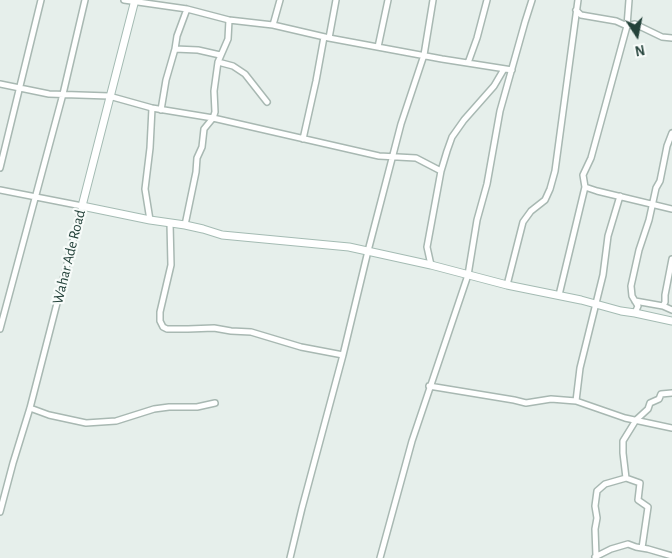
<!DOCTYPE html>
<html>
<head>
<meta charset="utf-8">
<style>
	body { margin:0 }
	#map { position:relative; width:672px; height:558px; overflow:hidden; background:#e6efeb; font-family:"Alegreya Sans",sans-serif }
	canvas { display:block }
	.north { position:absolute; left:612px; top:10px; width:50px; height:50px; -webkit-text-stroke:4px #f7fbf9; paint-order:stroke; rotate:169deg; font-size:14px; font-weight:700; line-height:20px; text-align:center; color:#24423a }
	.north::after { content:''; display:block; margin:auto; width:18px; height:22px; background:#24423a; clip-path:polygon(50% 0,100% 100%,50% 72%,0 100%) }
</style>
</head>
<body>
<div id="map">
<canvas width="672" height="558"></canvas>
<div class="north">N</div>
</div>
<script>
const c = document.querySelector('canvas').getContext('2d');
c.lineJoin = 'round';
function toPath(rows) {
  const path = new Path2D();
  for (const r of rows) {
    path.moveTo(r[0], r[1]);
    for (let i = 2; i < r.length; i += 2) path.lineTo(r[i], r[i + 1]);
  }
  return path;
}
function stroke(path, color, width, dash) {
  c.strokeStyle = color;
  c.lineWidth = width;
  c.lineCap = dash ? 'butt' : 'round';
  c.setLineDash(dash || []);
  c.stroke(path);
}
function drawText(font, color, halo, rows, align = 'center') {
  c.font = font + ' "Alegreya Sans",sans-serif';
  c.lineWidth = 4.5;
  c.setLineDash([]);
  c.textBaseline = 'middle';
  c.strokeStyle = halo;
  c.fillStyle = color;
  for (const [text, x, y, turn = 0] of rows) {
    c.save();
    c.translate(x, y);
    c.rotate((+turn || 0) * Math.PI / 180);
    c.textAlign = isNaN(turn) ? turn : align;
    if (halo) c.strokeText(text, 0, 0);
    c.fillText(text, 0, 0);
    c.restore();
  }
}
const street = toPath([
	[124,0,187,9,229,20,273,25,329,38,442,59,512,70],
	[629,0,627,26,591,158,583,175,585,187,597,191,672,209],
	[576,10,581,15,616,21,627,26,635,24,662,37,672,38],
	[273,25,280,0],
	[329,38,336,0],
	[378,47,388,0],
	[175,49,198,50,220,55],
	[218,62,233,66,245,74,267,102],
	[468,63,477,38,487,0],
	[0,84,49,94,109,96,152,108,213,118,379,156,416,158,441,171],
	[161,110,166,80,175,49,177,36,187,9],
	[303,139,316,81,324,37],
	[0,168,41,0],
	[0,190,82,206,30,408,13,463,0,512],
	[150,220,145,189,150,148,152,108],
	[170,223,171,265,160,312,160,321,163,327,167,329,188,329,214,328,231,331,251,332,301,347,343,355],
	[185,225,196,172,197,158,202,147,204,129,213,118,215,112,214,91,218,62,228,39,229,20],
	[672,259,665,295,665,302,663,306,672,310],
	[431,265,427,247,441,171,447,151,452,137,464,120,494,86,504,69],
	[507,285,523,222,531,211,545,200,550,189,555,171,578,0],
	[559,295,585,187],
	[635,301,663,306],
	[635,313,638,306,632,296,631,286,639,250,649,220,656,188,660,181,667,146,672,133],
	[0,329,63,94,85,0],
	[429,386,514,400,526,403,551,399,576,401,625,418,672,428],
	[576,401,580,368,603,275,608,236,620,196],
	[30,408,49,415,86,423,116,421,154,409,169,407,197,407,215,403],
	[642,548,648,507,638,500,640,483,626,478,623,453,623,441,636,420,648,409,650,403,659,399,661,394,672,393],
	[596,556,595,529,597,518,595,506,597,491,605,484,626,478],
	[595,557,611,549,628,544,636,547,648,549,672,556],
	[290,558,302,508,343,355,368,251,401,124,424,55,433,0],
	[380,558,412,441,468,275,477,220,487,184,500,111,525,22,532,0]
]);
const secondary = toPath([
	[135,0,82,206,150,220,185,225,203,229,222,235,349,247,431,265,507,285,581,300,621,311,635,313,672,321]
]);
stroke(street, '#a8b8b2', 8);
stroke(secondary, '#a4bbb3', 9);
stroke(street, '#fff', 5);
stroke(secondary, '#fff', 7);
drawText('15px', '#24423a', '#f7fbf9', [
	["Wahar Ade Road",69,257,-76]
]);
</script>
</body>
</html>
